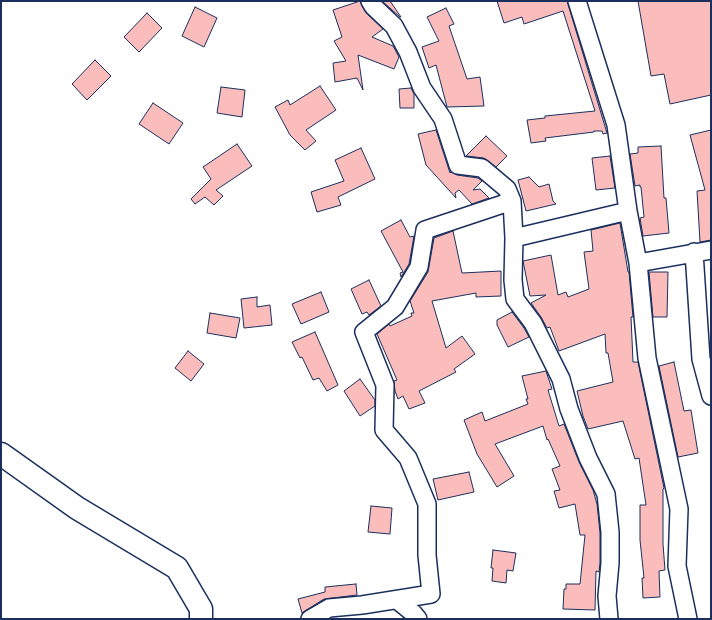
<!DOCTYPE html>
<html>
<head>
<meta charset="utf-8">
<style>
	body { margin:0 }
	#map { position:relative; width:712px; height:620px; overflow:hidden; background:#fff; font-family:Mali,sans-serif }
	canvas { display:block }
	.frame { position:absolute; inset:0; border:2px solid #1b2f5e; pointer-events:none }
</style>
</head>
<body>
<div id="map">
<canvas width="712" height="620"></canvas>
<div class="frame"></div>
</div>
<script>
const c = document.querySelector('canvas').getContext('2d');
c.lineJoin = 'round';
function fillPath(path, color) {
  c.fillStyle = color;
  c.fill(path, 'evenodd');
}
function toPath(rows) {
  const path = new Path2D();
  for (const r of rows) {
    path.moveTo(r[0], r[1]);
    for (let i = 2; i < r.length; i += 2) path.lineTo(r[i], r[i + 1]);
  }
  return path;
}
function stroke(path, color, width, dash) {
  c.strokeStyle = color;
  c.lineWidth = width;
  c.lineCap = dash ? 'butt' : 'round';
  c.setLineDash(dash || []);
  c.stroke(path);
}
const building = toPath([
	[360,1,366,13,383,29,372,37,393,46,399,57,394,69,358,55,363,90,357,78,335,82,333,63,346,61,334,41,342,37,333,10,360,1],
	[382,1,390,1,401,17,400,17,382,1],
	[497,1,567,1,607,133,603,134,602,131,594,131,594,132,545,138,546,141,531,143,527,120,545,118,545,116,595,111,563,11,524,24,522,17,504,23,497,1],
	[638,1,711,1,711,95,670,104,664,74,651,76,638,1],
	[195,7,217,18,204,47,182,36,195,7],
	[446,8,454,24,449,26,467,79,480,77,484,106,447,107,436,65,429,68,422,47,439,41,427,17,446,8],
	[147,13,162,28,139,52,124,37,147,13],
	[95,60,111,76,87,100,72,84,95,60],
	[320,86,336,110,306,130,316,141,305,150,290,135,275,107,288,100,290,105,320,86],
	[221,87,245,90,242,117,217,113,221,87],
	[411,88,414,94,414,108,400,108,399,89,411,88],
	[153,103,183,123,169,144,139,124,153,103],
	[436,130,450,173,451,172,457,175,478,178,482,181,473,190,480,189,489,198,472,204,459,190,455,193,456,198,426,165,418,134,436,130],
	[711,130,711,240,700,242,697,191,705,190,690,135,711,130],
	[486,136,507,156,496,167,484,158,466,156,486,136],
	[237,144,252,166,216,190,223,196,214,205,205,197,195,204,191,199,211,179,203,167,237,144],
	[661,146,664,198,666,198,669,233,643,236,640,218,644,217,641,187,640,187,640,185,635,186,630,154,638,153,638,147,661,146],
	[361,148,375,179,338,197,341,205,317,212,311,192,344,181,335,160,361,148],
	[610,156,615,188,596,190,592,158,610,156],
	[529,177,539,187,549,184,553,201,556,204,526,211,518,180,529,177],
	[401,220,410,237,414,236,409,264,401,277,400,273,403,272,381,231,401,220],
	[620,223,628,272,629,272,633,317,631,317,633,362,638,362,664,488,663,489,663,544,665,570,659,571,660,597,643,598,642,578,644,578,640,540,640,505,646,505,639,458,635,459,623,421,588,429,583,416,577,391,613,382,608,353,606,353,605,334,559,351,550,327,547,328,541,317,531,303,546,295,530,296,523,261,551,255,558,295,566,292,568,297,589,289,584,252,593,251,591,230,620,223],
	[453,231,462,273,501,271,501,296,476,297,476,293,432,301,446,348,462,336,475,354,454,369,456,372,419,391,425,403,409,409,403,396,398,399,395,391,394,381,397,380,377,334,389,324,390,326,412,316,411,313,414,313,410,301,428,272,434,238,453,231],
	[649,272,668,272,667,317,653,317,649,272],
	[369,280,381,306,369,315,367,312,362,314,351,289,369,280],
	[321,292,329,312,301,324,292,304,321,292],
	[257,297,257,307,270,305,272,325,244,328,241,299,257,297],
	[512,312,524,328,529,337,508,347,497,325,497,320,512,312],
	[210,313,240,318,236,338,207,333,210,313],
	[315,332,338,385,327,391,319,378,313,380,302,357,300,358,292,342,315,332],
	[188,351,204,364,191,381,175,368,188,351],
	[674,362,684,411,691,410,698,453,678,457,659,366,674,362],
	[546,371,552,389,548,390,559,426,564,424,579,462,593,490,597,504,600,533,600,563,599,572,596,571,595,610,563,609,564,589,566,589,566,584,580,584,585,535,580,535,575,504,559,508,554,491,560,490,552,469,560,466,548,439,547,440,543,426,495,444,514,476,497,487,477,454,464,420,482,412,485,421,528,404,526,399,528,399,522,376,546,371],
	[360,379,375,400,375,406,360,416,344,391,360,379],
	[469,472,474,492,438,500,433,479,469,472],
	[371,506,392,508,390,534,368,532,371,506],
	[493,550,516,553,513,571,507,570,506,583,492,581,493,568,491,568,493,550],
	[356,584,357,595,324,599,302,613,298,599,325,592,325,587,356,584]
]);
fillPath(building, '#fabdbc');
stroke(building, '#1b2f5e', 1);
const street = toPath([
	[370,1,373,6,394,26,408,52,422,88,443,119,458,165,482,168,507,189,512,201,514,238,628,211],
	[577,1,616,125,628,211,638,263,647,358,679,509,677,566,688,619],
	[514,238,513,280,515,299,533,323,561,379,569,409,588,458,606,494,610,532,610,563,607,596,609,619],
	[694,252,701,359,711,396],
	[638,263,711,250],
	[397,600,413,613,418,619],
	[310,619,329,608,362,605,431,594,427,555,427,504,408,458,384,430,385,385,364,332,395,307,419,267,425,230,512,201]
]);
const secondary = toPath([
	[1,454,77,508,177,568,201,609,201,619]
]);
stroke(street, '#1b2f5e', 20);
stroke(secondary, '#1b2f5e', 25);
stroke(street, '#fff', 17);
stroke(secondary, '#fff', 22);
</script>
</body>
</html>
